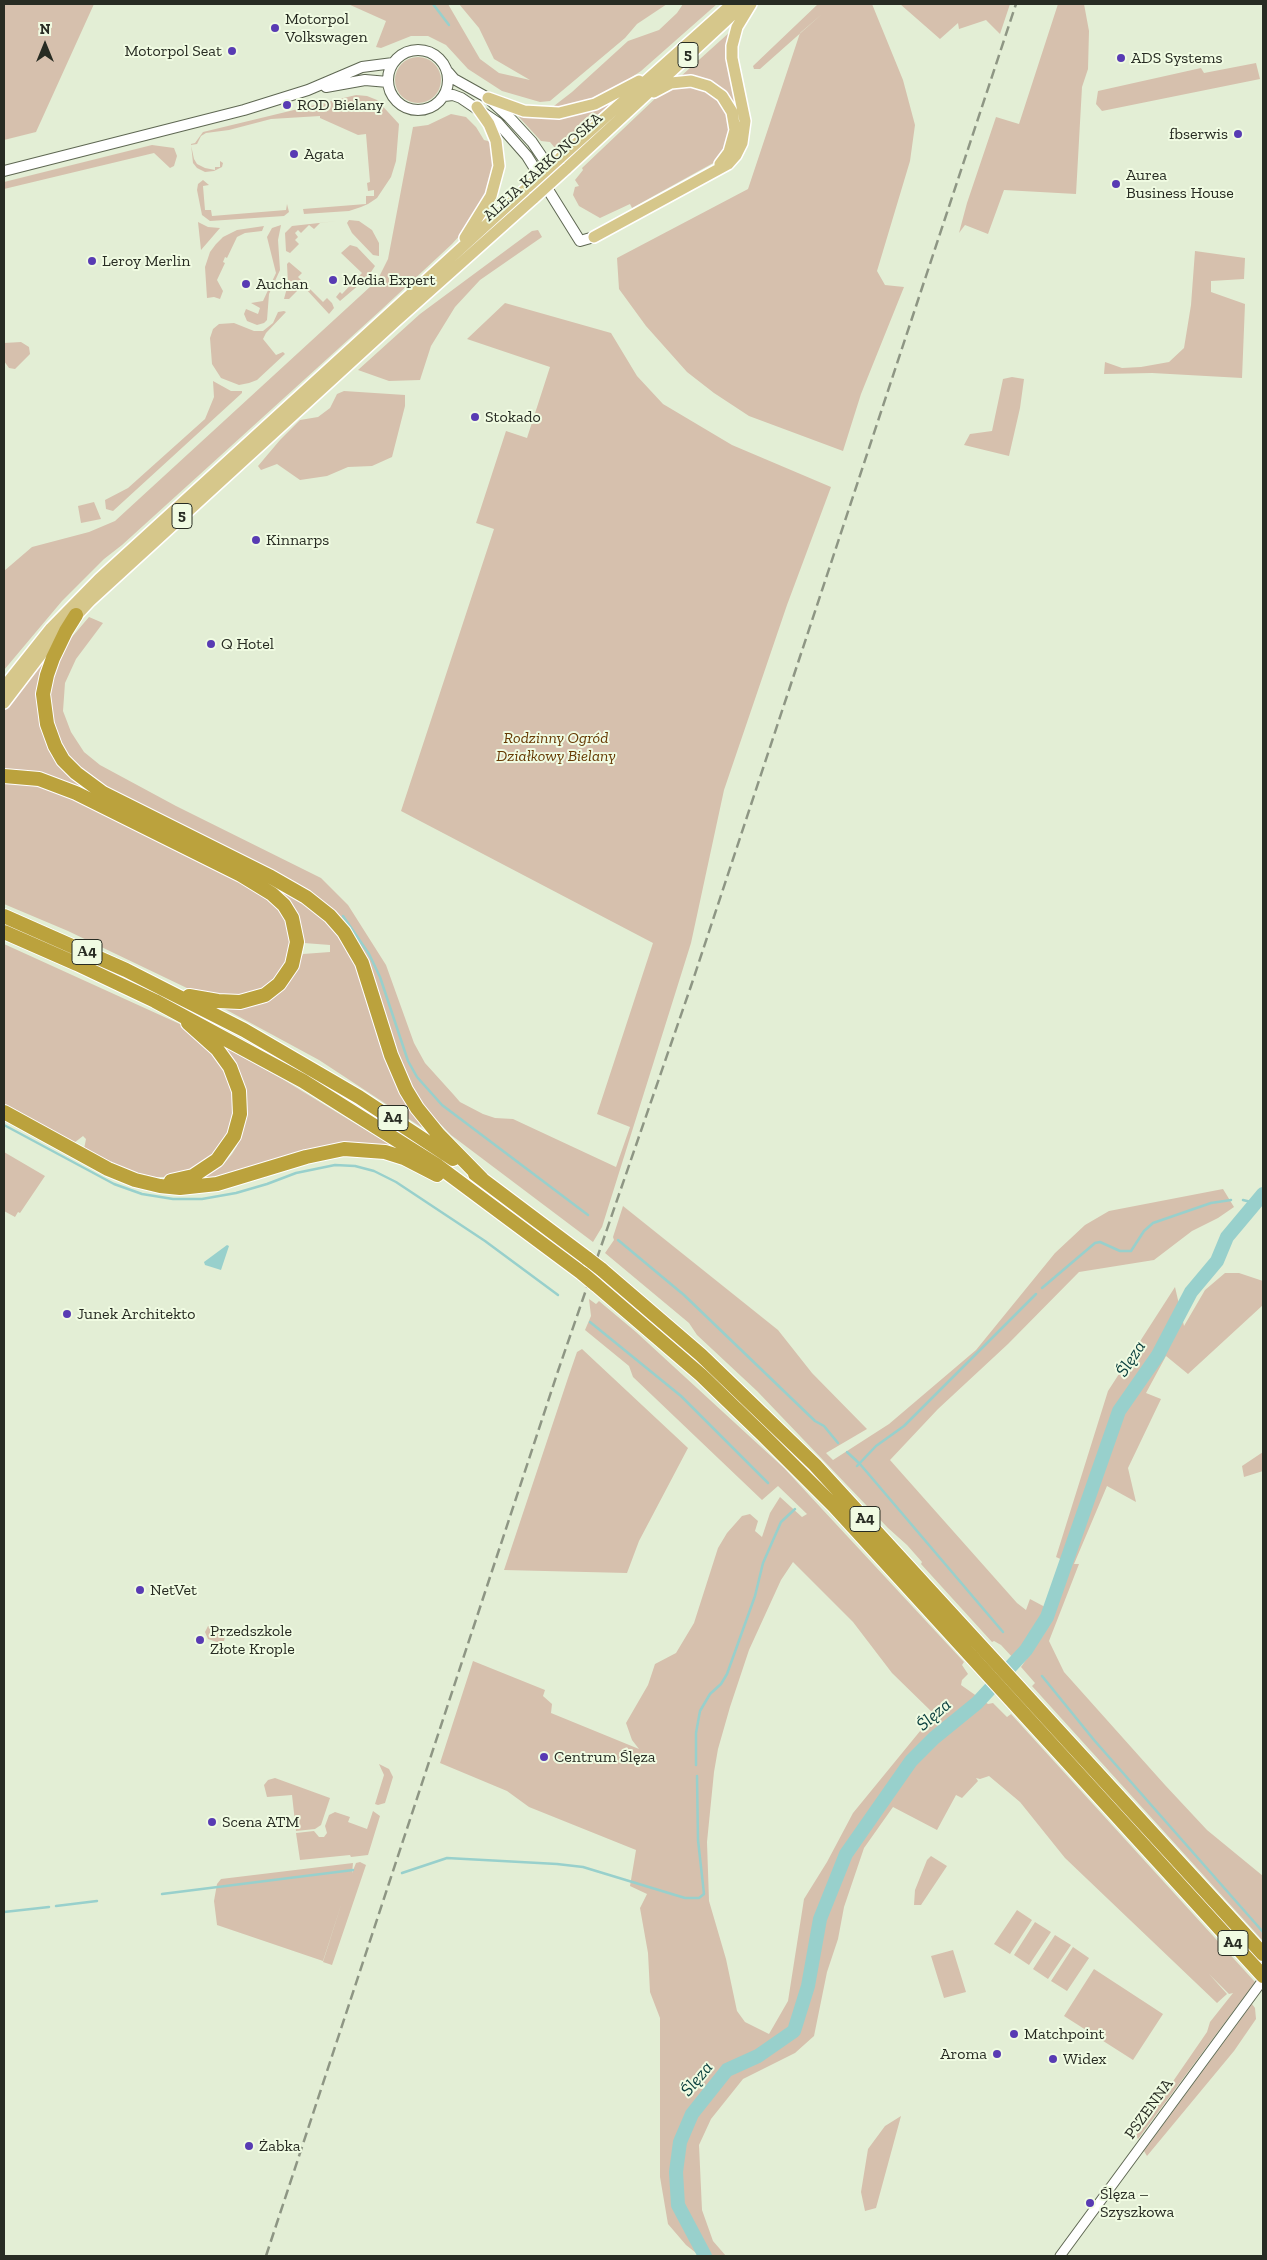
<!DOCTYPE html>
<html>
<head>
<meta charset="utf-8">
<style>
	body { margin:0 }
	#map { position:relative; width:1267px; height:2260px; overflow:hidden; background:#e3eed5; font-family:"Zilla Slab",serif }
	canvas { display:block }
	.frame { position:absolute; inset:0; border:5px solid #282c23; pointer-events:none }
	.north { position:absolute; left:20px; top:20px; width:50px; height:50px; -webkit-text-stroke:4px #f0fbe2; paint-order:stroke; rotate:0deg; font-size:14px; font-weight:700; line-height:20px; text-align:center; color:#282c23 }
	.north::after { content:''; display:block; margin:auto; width:18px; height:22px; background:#282c23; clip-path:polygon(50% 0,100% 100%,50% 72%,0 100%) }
</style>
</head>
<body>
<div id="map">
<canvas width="1267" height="2260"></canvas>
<div class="frame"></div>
<div class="north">N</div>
</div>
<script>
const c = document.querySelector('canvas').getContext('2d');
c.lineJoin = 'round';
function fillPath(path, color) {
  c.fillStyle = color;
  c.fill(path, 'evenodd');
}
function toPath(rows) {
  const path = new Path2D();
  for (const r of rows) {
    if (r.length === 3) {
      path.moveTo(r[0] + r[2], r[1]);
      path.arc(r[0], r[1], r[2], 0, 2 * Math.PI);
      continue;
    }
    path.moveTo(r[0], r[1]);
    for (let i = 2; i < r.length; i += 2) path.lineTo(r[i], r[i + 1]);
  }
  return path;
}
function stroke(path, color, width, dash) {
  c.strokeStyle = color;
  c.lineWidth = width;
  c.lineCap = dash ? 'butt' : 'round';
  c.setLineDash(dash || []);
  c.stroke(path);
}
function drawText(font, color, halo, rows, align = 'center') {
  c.font = font + ' "Zilla Slab",serif';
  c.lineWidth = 4;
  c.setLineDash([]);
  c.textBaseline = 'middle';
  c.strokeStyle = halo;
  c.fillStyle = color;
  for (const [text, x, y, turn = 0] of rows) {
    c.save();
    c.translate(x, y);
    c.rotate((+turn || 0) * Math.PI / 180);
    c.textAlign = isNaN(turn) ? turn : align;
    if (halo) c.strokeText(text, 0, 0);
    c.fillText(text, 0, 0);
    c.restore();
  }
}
fillPath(toPath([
	[4,4,94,4,36,132,4,140],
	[348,4,448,4,480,59,499,73,530,80,494,59,479,28,459,4,667,4,637,24,625,38,550,101,540,102,502,91,468,69,446,45,428,36,411,36,381,48,376,47,386,21],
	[683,4,717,4,641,71,620,85,583,103,550,109,572,92,628,41,659,30,677,13],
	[818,4,872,4,903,80,915,125,910,161,877,271,885,285,904,287,861,394,843,451,749,416,714,393,687,372,646,326,619,289,617,258,748,189,800,33,822,14,760,69,754,69,753,66],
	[900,4,1010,4,1000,34,986,20,959,29,958,23,940,39],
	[1058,4,1084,4,1089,31,1088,69,1082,87,1076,194,1004,190,988,234,965,225,959,233,967,203,996,117,1019,124],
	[731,31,737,107,736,108,680,77],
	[418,80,23],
	[1256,63,1260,79,1102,111,1096,104,1098,91,1201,68,1204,73],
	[681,85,703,88,724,105,731,126,725,150,715,162,632,208,630,204,600,218,579,206,573,195,575,187,579,186,575,180,583,170,582,168,660,94],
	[356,95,367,96,377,100,399,124,396,161,391,177,377,198,368,204,361,207,349,211,304,214,303,209,366,204,366,196,374,196,374,190,368,191,367,183,370,182,366,134,358,135,320,118,320,116,271,119,229,130,206,133,201,136,197,144,191,145,194,159,197,164,205,168,215,170,215,167,220,167,220,161,223,163,222,167,214,171,205,172,197,168,193,163,191,144,195,143,203,132],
	[616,99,562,146,559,144,555,148,550,142,541,141,518,116],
	[451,114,466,117,476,127,484,140,492,142,494,166,490,189,471,223,452,244,381,310,122,545,104,559,62,601,4,670,4,571,32,547,89,532,115,521,371,286,379,277,388,259,413,127,428,125],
	[152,145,174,148,177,156,174,166,170,168,154,153,4,189,4,182],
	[203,180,209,185,203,186,205,210,211,210,212,216,286,210,287,204,289,212,284,216,210,221,202,215,197,190,198,184],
	[349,220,359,221,372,230,379,243,379,256,373,255,352,233,347,223],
	[337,221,320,223,314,229,309,225,301,233,298,230,295,233,298,237,295,240,299,244,290,253,286,251,285,233,292,226],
	[198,222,208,227,220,228,201,250],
	[281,225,278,240,280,270,269,294,267,320,264,323,257,325,247,321,244,314,246,309,258,314,260,308,251,303,263,301,276,273,267,237,272,228],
	[264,226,262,231,245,233,237,237,227,258,225,257,223,262,225,263,217,280,223,291,220,299,214,297,207,298,205,267,210,252,216,244,223,237,237,230],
	[538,230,542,237,480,280,455,307,431,346,420,380,389,381,358,370,420,314,532,231],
	[350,245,357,247,375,266,367,278,340,301,336,297,340,292,342,294,362,273,341,253],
	[1195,251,1245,258,1244,279,1211,281,1211,292,1245,304,1242,378,1152,373,1104,374,1105,362,1122,368,1141,367,1169,362,1184,348,1191,305],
	[289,262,302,273,298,277,323,302,327,298,332,303,334,308,329,314,305,288,300,288,289,299,284,299,288,284,287,264],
	[505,303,611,333,637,376,663,404,732,445,831,487,787,605,724,790,691,943,602,1227,593,1242,451,1135,421,1104,407,1081,348,928,89,777,68,756,55,733,49,701,53,672,66,644,89,617,103,623,76,659,65,683,63,711,71,732,84,752,100,765,176,806,321,878,348,905,386,965,414,1043,425,1063,453,1094,460,1102,483,1114,495,1118,513,1119,616,1167,630,1127,597,1114,653,943,401,811,494,529,476,523,506,431,527,438,550,367,467,339],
	[284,311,286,312,266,333,263,339,276,355,283,352,285,354,257,380,249,383,239,385,221,378,212,364,210,338,213,329,219,324,234,323,254,331,263,331,273,323,278,312],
	[21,342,29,347,30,354,15,369,9,368,4,361,4,343],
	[1012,377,1024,379,1020,408,1009,456,964,445,970,434,992,431,1003,379],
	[213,381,231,391,242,391,242,393,113,511,106,509,105,500,128,488,205,419,214,397],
	[344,391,405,395,405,406,392,457,372,466,348,467,327,476,300,480,277,464,261,470,258,466,280,440,300,420,318,417,330,408,337,394],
	[94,502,101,519,81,523,78,506],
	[44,657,48,659,40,693,74,779,279,887,315,910,347,945,424,1124,421,1127,319,1060,223,1008,284,988,293,976,303,954,330,952,330,945,304,943,301,925,294,910,78,790,4,773,4,711],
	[4,782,38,785,74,798,261,892,279,908,286,921,291,938,288,959,273,983,255,993,228,997,191,990,68,931,4,904],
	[4,944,182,1025,226,1066,237,1097,231,1132,205,1165,169,1177,155,1177,128,1171,84,1149,86,1139,83,1136,74,1143,4,1105],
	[224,1047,284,1080,400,1151,378,1146,200,1180,223,1165,232,1154,237,1146,246,1119,247,1102,244,1084,236,1065],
	[4,1152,45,1176,20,1213,18,1212,15,1217,4,1211],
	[1223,1189,1234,1207,1218,1218,1192,1231,1154,1260,1079,1272,1008,1344,938,1409,890,1460,1017,1603,1026,1610,1030,1599,1045,1607,1036,1628,1021,1652,1014,1659,1001,1645,994,1641,992,1642,921,1564,922,1562,907,1545,888,1528,757,1391,697,1335,689,1323,605,1253,614,1240,613,1237,623,1206,778,1330,812,1373,867,1429,826,1453,833,1460,889,1424,976,1350,1055,1253,1085,1225,1109,1211],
	[1225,1273,1239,1273,1263,1281,1263,1305,1188,1374,1166,1356,1146,1393,1161,1399,1128,1468,1136,1502,1107,1486,1074,1564,1079,1564,1049,1641,1064,1672,1165,1785,1207,1830,1263,1876,1263,1941,1032,1686,1035,1683,1021,1667,1044,1634,1071,1564,1056,1557,1108,1391,1175,1287,1184,1326,1205,1290],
	[589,1299,596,1304,599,1301,636,1332,784,1468,964,1662,962,1665,968,1674,962,1680,961,1685,988,1704,993,1703,1007,1717,1011,1714,1255,1982,1138,2139,1136,2135,1207,2032,1210,2022,1233,1993,1229,1994,1209,1974,1227,1994,1217,2003,1065,1858,1020,1802,989,1776,980,1779,976,1778,978,1781,962,1798,956,1795,937,1830,893,1807,864,1848,844,1907,838,1939,827,1972,814,2036,795,2053,743,2079,711,2119,699,2145,702,2210,713,2241,726,2256,700,2256,686,2245,668,2224,660,2177,660,2018,650,1992,648,1953,640,1908,647,1894,630,1886,636,1850,529,1807,507,1791,440,1763,473,1661,545,1690,543,1696,552,1704,551,1713,639,1749,632,1740,626,1723,648,1685,655,1664,676,1653,694,1623,718,1548,727,1533,742,1516,750,1514,758,1521,755,1531,762,1537,770,1513,780,1497,802,1517,807,1514,778,1486,762,1500,633,1377,629,1366,585,1330,591,1316],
	[793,1562,853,1622,892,1673,934,1714,853,1813,827,1862,804,1899,788,2001,769,2034,745,2022,737,2011,726,1959,709,1901,707,1842,714,1772,718,1749,730,1707,749,1650,781,1580],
	[582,1349,688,1448,639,1541,627,1573,504,1570,568,1378,577,1352],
	[1263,1452,1263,1471,1244,1477,1242,1466],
	[208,1626,217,1626,226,1633,224,1641,217,1642,208,1639,205,1632],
	[379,1764,389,1769,393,1777,385,1803,378,1805,375,1804,384,1775],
	[275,1778,330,1798,321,1825,315,1829,296,1831,292,1795,267,1797,264,1785,268,1780],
	[373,1811,380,1816,368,1855,351,1857,350,1855,300,1860,296,1833,314,1831,319,1837,324,1837,327,1833,325,1826,329,1815,335,1812,350,1817,348,1822,367,1829],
	[931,1856,947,1866,921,1905,914,1905,915,1890,927,1860],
	[360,1862,366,1865,332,1965,323,1962,342,1902,323,1961,217,1925,214,1901,217,1884,221,1879,353,1863,352,1873,356,1863],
	[1017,1910,1032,1920,1010,1954,994,1944],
	[1035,1922,1051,1932,1029,1965,1014,1955],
	[1055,1935,1071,1945,1048,1979,1033,1969],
	[1073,1947,1089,1958,1067,1991,1051,1981],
	[953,1950,966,1992,944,1998,931,1956],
	[1094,1969,1163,2014,1133,2060,1064,2016],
	[1252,2004,1255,2008,1256,2019,1234,2051,1147,2156,1144,2151],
	[901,2116,876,2208,865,2211,861,2192,868,2149,885,2126]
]), '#d6c0ad');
fillPath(toPath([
	[227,1245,229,1246,221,1270,205,1265,204,1262]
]), '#98d0cc');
stroke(toPath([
	[433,4,449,25],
	[343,916,369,954,380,977,408,1061,417,1077,442,1105,588,1215],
	[4,1125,114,1184,142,1194,173,1199,202,1199,236,1193,267,1184,296,1173,335,1165,355,1166,374,1171,396,1182,485,1241,558,1295],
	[1243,1200,1255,1203],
	[618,1240,684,1295,815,1421,824,1426,838,1443],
	[1042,1288,1095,1243,1100,1242,1120,1251,1131,1251,1144,1231,1153,1223,1211,1203,1231,1200],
	[590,1322,681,1396,768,1483],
	[847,1452,860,1464,1003,1632],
	[857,1466,876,1446,904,1426,1036,1294],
	[1042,1676,1094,1740,1263,1932],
	[696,1765,696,1733,700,1711,710,1694,721,1684,727,1674,755,1596,763,1563,781,1522,795,1509],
	[402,1873,447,1858,557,1864,583,1867,685,1898,699,1898,704,1894,698,1840,697,1776],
	[162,1894,353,1870],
	[56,1906,97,1901],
	[4,1912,49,1907]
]), '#98d0cc', 2.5);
stroke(toPath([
	[705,2256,678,2205,676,2172,680,2142,692,2114,727,2070,758,2056,794,2031,808,1986,820,1919,846,1854,911,1761,934,1738,977,1703,1026,1650,1047,1617,1119,1411,1158,1355,1191,1292,1217,1261,1227,1237,1263,1194]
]), '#98d0cc', 14);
const tertiary = toPath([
	[1060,2256,1263,1980]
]);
const secondary = toPath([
	[418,80,30],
	[448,72,454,79,488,98,509,117,532,142,553,173],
	[326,87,365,80,388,82],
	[444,96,453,95,461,98,498,123,527,156,580,241,594,237],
	[4,171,244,110,308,90,362,67,393,63]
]);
const primary = toPath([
	[654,92,671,83,691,81,708,86,722,96,732,112,735,130,729,152,720,164],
	[488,98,524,111,559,113,595,104,639,81],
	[560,158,732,4],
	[566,169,744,4],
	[594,237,728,164,736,155,742,143,745,121,732,58,732,46,737,27,751,4],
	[465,238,491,196,499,166,496,141,489,124,477,107],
	[4,687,51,628,99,579,528,187],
	[4,703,46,648,90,601,396,321,534,198]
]);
const motorway = toPath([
	[76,615,66,631,53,658,47,675,43,694,47,724,55,746,63,760,76,773,103,793,271,877,306,897,330,916,344,932,362,963,391,1055,406,1090,417,1108,438,1134,482,1179],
	[4,776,39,779,76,793,241,875,272,894,284,905,292,918,297,942,292,965,279,984,265,995,240,1002,218,1001,189,996],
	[4,916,126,970,244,1030,359,1097,453,1159],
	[4,932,77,964,155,1001,303,1081,438,1166,583,1274],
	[4,1112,108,1169,135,1180,160,1186,180,1188,217,1184,306,1157,344,1149,385,1152,404,1158,437,1175],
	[475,1174,588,1259],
	[171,1181,193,1176,217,1160,234,1136,240,1114,239,1091,230,1067,217,1049,188,1023],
	[601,1269,701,1355,815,1465,1263,1954],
	[595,1284,701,1375,763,1435,834,1506,1263,1976]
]);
stroke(tertiary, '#5e6752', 11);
stroke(secondary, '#5e6752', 12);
stroke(primary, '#fff', 14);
stroke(motorway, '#fff', 16);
stroke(tertiary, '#fff', 9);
stroke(secondary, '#fff', 10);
stroke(primary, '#d6c78b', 11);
stroke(motorway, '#bba23d', 14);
stroke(toPath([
	[266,2256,558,1371,691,986,1016,4]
]), '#8e9684', 2.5, [10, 5]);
const primaryBridge = toPath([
	[528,187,560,158],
	[534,198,566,169]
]);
const motorwayBridge = toPath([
	[588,1259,601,1269],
	[583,1274,595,1284]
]);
stroke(primaryBridge, '#fff', 14, []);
stroke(motorwayBridge, '#fff', 16, []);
stroke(primaryBridge, '#d6c78b', 11);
stroke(motorwayBridge, '#bba23d', 14);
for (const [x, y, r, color] of [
	[275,28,5,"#583bb3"],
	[232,51,5,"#583bb3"],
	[1121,58,5,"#583bb3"],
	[287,105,5,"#583bb3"],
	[1238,134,5,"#583bb3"],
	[294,154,5,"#583bb3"],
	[1116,184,5,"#583bb3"],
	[92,261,5,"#583bb3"],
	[333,280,5,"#583bb3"],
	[246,284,5,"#583bb3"],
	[475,417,5,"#583bb3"],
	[256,540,5,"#583bb3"],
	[211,644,5,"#583bb3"],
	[67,1314,5,"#583bb3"],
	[140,1590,5,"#583bb3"],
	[200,1640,5,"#583bb3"],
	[544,1757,5,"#583bb3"],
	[212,1822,5,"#583bb3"],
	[1014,2034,5,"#583bb3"],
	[997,2054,5,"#583bb3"],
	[1053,2059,5,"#583bb3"],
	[249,2146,5,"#583bb3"],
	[1090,2203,5,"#583bb3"]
]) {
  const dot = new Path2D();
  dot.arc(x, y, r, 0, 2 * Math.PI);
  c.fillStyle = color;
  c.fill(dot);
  stroke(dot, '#f0fbe2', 2);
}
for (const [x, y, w] of [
	[688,55,20],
	[182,516,20],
	[87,952,30],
	[393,1118,30],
	[865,1519,30],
	[1233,1943,30]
]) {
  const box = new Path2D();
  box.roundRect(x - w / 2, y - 12.5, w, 25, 4);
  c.fillStyle = '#f0fbe2';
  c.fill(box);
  stroke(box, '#282c23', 1);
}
drawText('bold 15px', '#282c23', null, [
	["5",688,55],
	["5",182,516],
	["А4",87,952],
	["A4",393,1118],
	["A4",865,1519],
	["A4",1233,1943]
]);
drawText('16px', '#282c23', '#f0fbe2', [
	["Motorpol",285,19],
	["Volkswagen",285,37],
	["Motorpol Seat",222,51,"right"],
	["ADS Systems",1131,58],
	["ROD Bielany",297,105],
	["fbserwis",1228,134,"right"],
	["Agata",304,154],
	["Aurea",1126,175],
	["Business House",1126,193],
	["Leroy Merlin",102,261],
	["Media Expert",343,280],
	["Auchan",256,284],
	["Stokado",485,417],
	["Kinnarps",266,540],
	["Q Hotel",221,644],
	["Junek Architekto",77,1314],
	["NetVet",150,1590],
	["Przedszkole",210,1631],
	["Złote Krople",210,1649],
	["Centrum Ślęza",554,1757],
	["Scena ATM",222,1822],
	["Matchpoint",1024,2034],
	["Aroma",987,2054,"right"],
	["Widex",1063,2059],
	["Żabka",259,2146],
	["Ślęza –",1100,2194],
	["Szyszkowa",1100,2212]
], 'left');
drawText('16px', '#282c23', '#f0fbe2', [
	["ALEJA KARKONOSKA",543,167,-42],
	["PSZENNA",1149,2109,-54]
]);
drawText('italic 16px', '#653802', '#f0fbe2', [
	["Rodzinny Ogród",556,738],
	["Działkowy Bielany",556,756]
]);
drawText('italic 18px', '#093f3d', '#f0fbe2', [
	["Ślęza",1131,1359,-57],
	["Ślęza",934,1715,-41],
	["Ślęza",697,2079,-50]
]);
</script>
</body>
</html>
